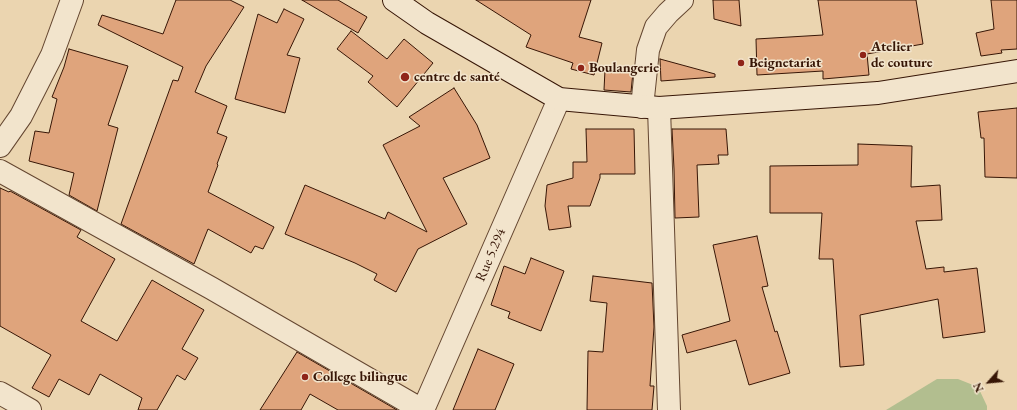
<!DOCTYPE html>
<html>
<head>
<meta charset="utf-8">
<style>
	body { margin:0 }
	#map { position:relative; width:1017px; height:410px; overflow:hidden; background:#ebd5b0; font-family:"EB Garamond",serif }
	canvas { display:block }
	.north { position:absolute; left:969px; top:362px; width:40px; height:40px; -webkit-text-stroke:3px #f2e4cc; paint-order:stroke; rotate:243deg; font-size:11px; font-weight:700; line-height:16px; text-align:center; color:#371606 }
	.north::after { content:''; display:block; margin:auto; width:14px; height:18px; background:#371606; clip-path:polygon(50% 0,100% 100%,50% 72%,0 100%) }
</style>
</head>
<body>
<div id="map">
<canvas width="1017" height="410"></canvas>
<div class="north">N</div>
</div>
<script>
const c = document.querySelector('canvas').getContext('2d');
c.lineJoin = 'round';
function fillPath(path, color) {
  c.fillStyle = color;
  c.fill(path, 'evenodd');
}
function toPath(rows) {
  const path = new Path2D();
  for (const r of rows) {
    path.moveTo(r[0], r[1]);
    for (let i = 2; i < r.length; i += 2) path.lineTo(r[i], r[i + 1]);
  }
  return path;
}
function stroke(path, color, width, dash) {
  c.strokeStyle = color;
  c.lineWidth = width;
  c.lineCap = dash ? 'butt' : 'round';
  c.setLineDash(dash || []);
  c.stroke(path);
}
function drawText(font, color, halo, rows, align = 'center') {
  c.font = font + ' "EB Garamond",serif';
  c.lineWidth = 3;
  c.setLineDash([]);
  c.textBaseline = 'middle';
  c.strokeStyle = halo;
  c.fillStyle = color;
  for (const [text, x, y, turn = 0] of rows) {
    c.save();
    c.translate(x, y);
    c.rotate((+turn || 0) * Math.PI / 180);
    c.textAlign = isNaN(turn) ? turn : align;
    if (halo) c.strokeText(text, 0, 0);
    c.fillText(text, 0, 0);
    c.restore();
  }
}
fillPath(toPath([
	[937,379,958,379,978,387,987,406,987,410,886,410]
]), '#b2be8f');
const building = toPath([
	[176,0,230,0,244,7,206,66,195,92,227,106,217,133,227,137,217,164,218,165,208,192,274,227,263,249,255,246,251,253,208,229,194,264,121,224,173,80,178,81,183,67,98,25,102,15,163,34,176,0],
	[302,0,338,0,367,17,358,33,302,0],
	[476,0,591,0,579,37,602,43,594,75,571,69,573,63,526,47,531,35,476,0],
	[713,0,739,0,741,26,714,19,713,0],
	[818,0,916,0,923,44,867,54,869,75,823,79,823,71,757,75,756,39,823,35,818,0],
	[991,0,1017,0,1017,49,1001,50,1002,53,981,56,976,33,994,29,991,0],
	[284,9,304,19,287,55,300,58,285,113,235,99,258,14,277,23,284,9],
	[351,31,387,59,404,39,433,63,397,107,368,82,373,76,337,49,351,31],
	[69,49,128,66,108,125,118,128,97,211,69,195,74,173,29,161,35,131,49,133,57,99,52,97,64,67,69,49],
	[660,59,715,74,715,77,661,81,660,59],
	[605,70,633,72,631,92,604,90,605,70],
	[454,88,477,125,490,158,443,178,467,224,418,249,396,292,374,280,377,274,355,263,285,234,305,185,385,219,388,212,427,232,383,145,420,126,409,117,454,88],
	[1017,108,1017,178,985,177,984,138,981,138,978,112,1017,108],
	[586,129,634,129,635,174,600,174,600,178,590,206,568,206,571,227,549,230,545,206,547,185,573,178,573,162,587,162,586,129],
	[672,129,726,129,728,155,718,155,719,164,697,165,699,217,675,218,674,169,672,129],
	[858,144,912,146,911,187,940,185,942,220,916,221,926,269,944,267,944,272,977,268,985,332,943,338,938,299,860,315,864,365,840,367,833,259,819,259,822,213,770,213,770,166,858,165,858,144],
	[0,188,9,192,10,191,81,230,77,237,115,259,81,321,117,341,152,280,204,310,182,349,198,358,185,380,177,375,157,410,138,410,142,398,100,374,89,395,59,379,49,397,32,388,51,355,0,326,0,188],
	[757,236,768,286,762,287,775,332,777,331,790,373,749,385,736,340,687,353,682,335,730,321,713,245,757,236],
	[531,258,564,271,541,331,508,318,510,312,491,305,504,266,525,274,531,258],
	[593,276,652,283,654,327,650,386,654,386,652,410,587,410,588,351,603,352,607,303,590,301,593,276],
	[478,349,514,364,495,410,453,410,478,349],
	[297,352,397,410,338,410,310,394,301,410,260,410,297,352]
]);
fillPath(building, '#dfa47c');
stroke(building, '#371606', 1);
const street = toPath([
	[642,107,648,50,656,27,668,13,682,0],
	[659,108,669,410],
	[0,146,21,116,52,55,72,0],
	[0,171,211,288,422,410],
	[0,393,30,410],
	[423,410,559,99]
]);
const secondary = toPath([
	[394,0,427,23,559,99,659,108,878,93,1017,71]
]);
stroke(street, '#644630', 24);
stroke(secondary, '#371606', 24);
stroke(street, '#f2e4cc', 22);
stroke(secondary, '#f2e4cc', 22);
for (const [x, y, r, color] of [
	[863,55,4,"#8f2418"],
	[741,63,4,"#8f2418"],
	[581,68,4,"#8f2418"],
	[405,77,5,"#8f2418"],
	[305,377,4,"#8f2418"]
]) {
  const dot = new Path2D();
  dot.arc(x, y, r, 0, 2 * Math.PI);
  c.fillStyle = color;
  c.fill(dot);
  stroke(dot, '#f2e4cc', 1.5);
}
drawText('bold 14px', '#371606', '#f2e4cc', [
	["Atelier",871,47],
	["de couture",871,63],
	["Beignetariat",749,63],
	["Boulangerie",589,68],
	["centre de santé",414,77],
	["College bilingue",313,377]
], 'left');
drawText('14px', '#371606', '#f2e4cc', [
	["Rue 5.294",491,255,-67]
]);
</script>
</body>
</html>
